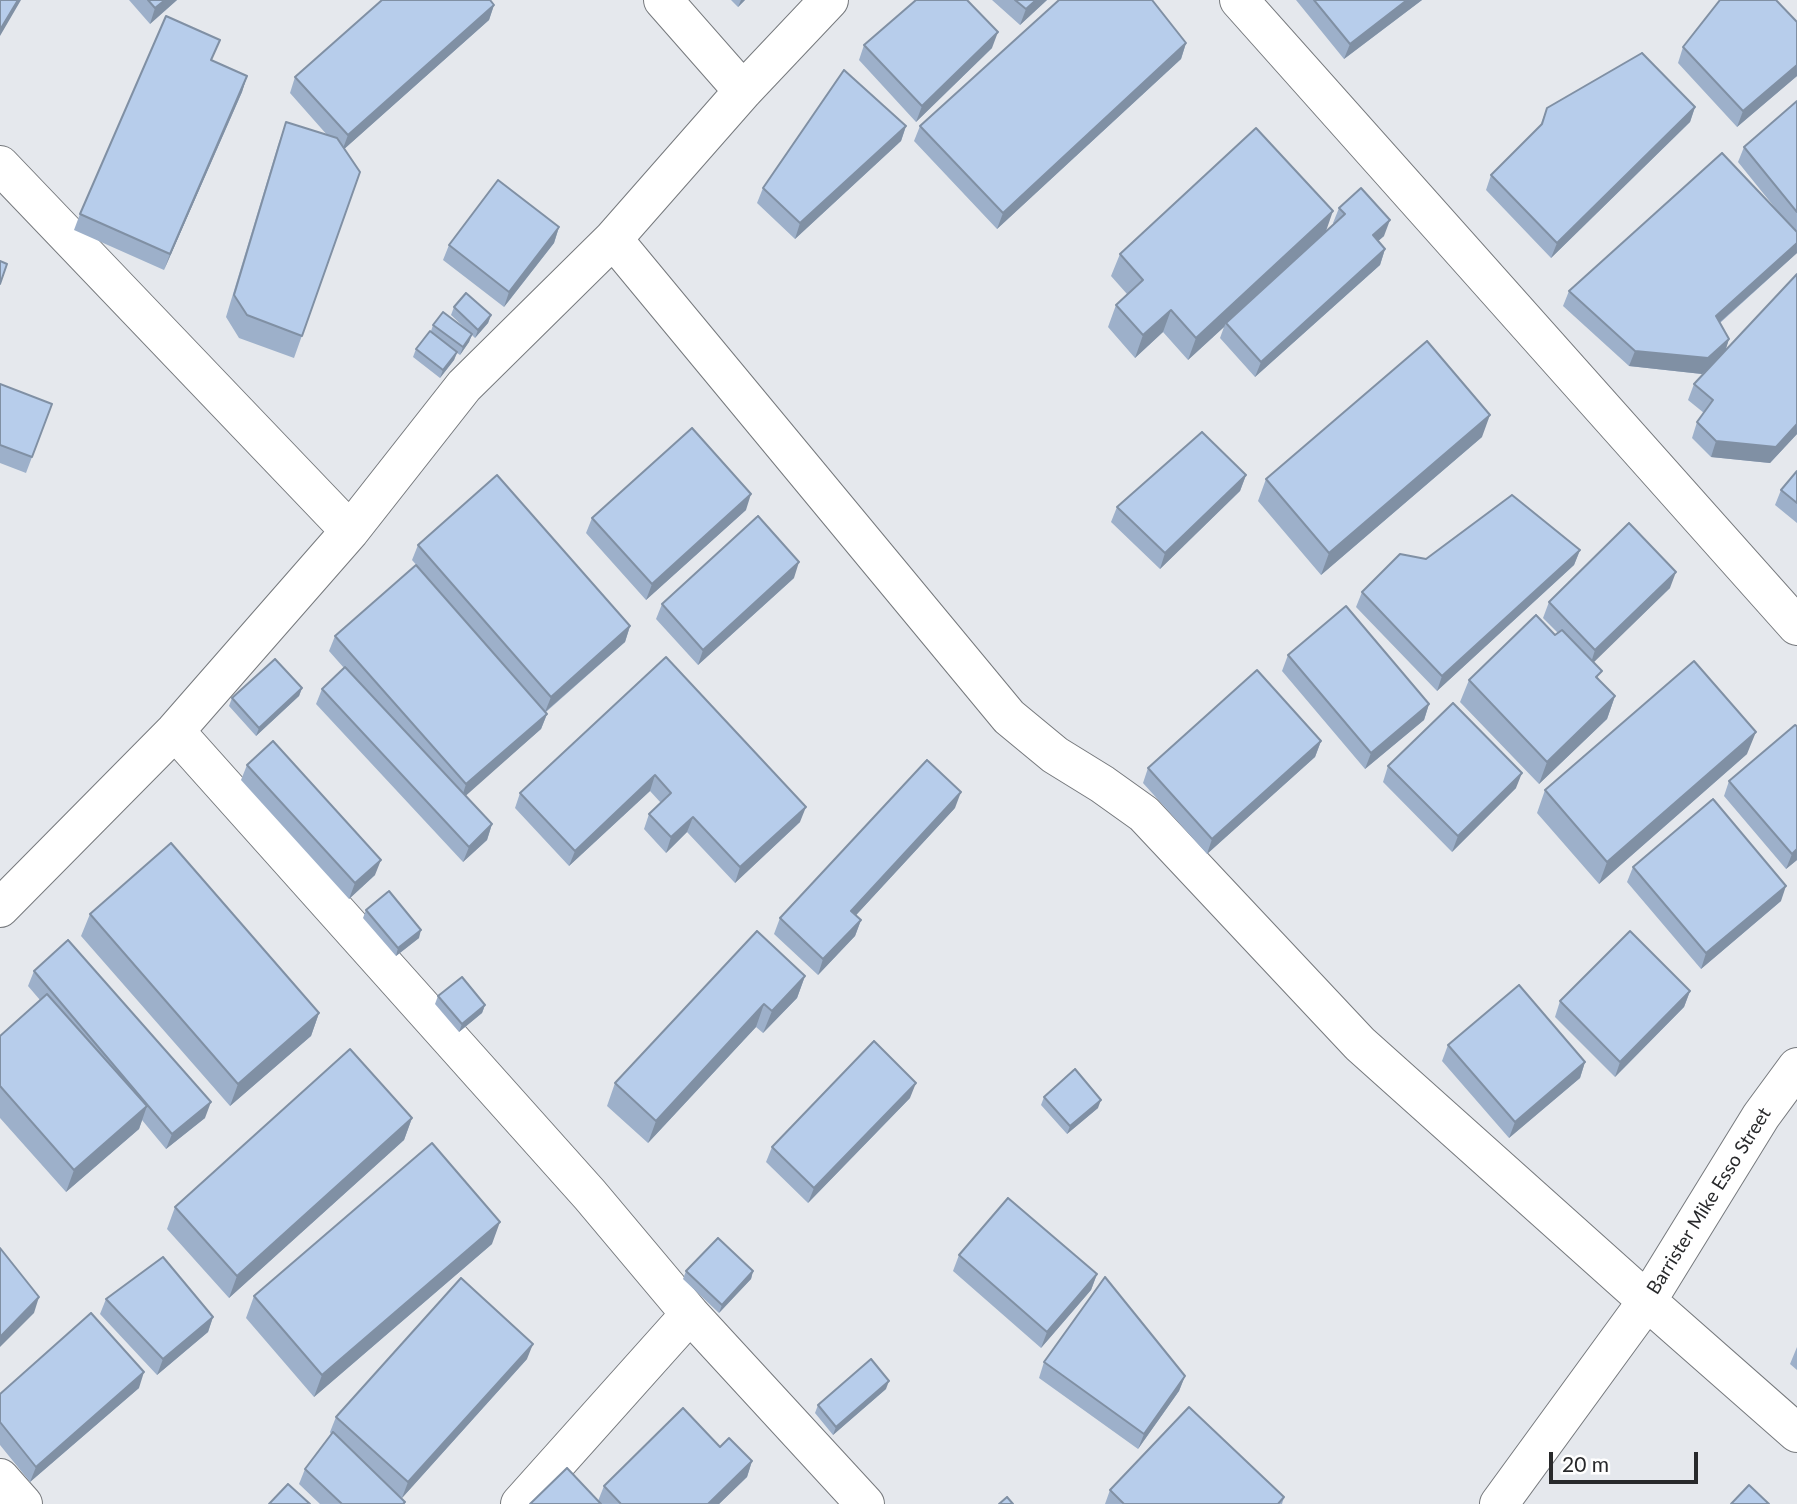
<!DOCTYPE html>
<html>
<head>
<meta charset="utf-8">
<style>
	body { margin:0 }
	#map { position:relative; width:1797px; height:1504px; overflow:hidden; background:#e5e8ed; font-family:Lato,sans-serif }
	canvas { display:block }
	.scale { position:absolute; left:1549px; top:1452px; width:149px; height:32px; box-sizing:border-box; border:4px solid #28292b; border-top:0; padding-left:9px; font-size:21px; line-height:24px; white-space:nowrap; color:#28292b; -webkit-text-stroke:5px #fff; paint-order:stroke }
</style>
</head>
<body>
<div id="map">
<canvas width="1797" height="1504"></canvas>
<div class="scale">20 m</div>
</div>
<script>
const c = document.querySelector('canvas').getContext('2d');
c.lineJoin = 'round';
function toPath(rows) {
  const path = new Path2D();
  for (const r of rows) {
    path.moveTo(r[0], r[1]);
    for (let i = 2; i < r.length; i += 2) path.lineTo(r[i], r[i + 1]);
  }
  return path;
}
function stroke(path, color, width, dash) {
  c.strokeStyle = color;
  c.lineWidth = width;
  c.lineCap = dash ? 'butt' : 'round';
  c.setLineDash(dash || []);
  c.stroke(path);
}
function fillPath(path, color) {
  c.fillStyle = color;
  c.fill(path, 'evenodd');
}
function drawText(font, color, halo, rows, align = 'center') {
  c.font = font + ' Lato,sans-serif';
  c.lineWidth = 7;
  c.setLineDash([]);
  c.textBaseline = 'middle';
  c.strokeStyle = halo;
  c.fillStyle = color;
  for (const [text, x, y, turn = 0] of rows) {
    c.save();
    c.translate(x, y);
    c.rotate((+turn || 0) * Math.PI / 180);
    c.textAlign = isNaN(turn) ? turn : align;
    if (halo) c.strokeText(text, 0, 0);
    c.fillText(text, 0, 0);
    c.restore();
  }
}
const minor = toPath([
	[663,0,743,91],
	[1239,0,1797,626],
	[0,165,350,531],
	[613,239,1009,717,1055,755,1102,784,1144,814,1360,1044,1647,1301,1797,1433],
	[175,731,590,1195,690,1314,865,1504],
	[0,908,175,731,350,531,464,386,613,239,743,91,829,0],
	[0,1478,23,1504],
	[520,1504,690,1314],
	[1499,1504,1647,1301,1761,1116,1797,1067]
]);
stroke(minor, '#76797d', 40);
stroke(minor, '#fff', 38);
fillPath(toPath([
	[129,0,177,0,150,24],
	[731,0,745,0,738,7],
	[992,0,1047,0,1020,25],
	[1296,0,1422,0,1344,59],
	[494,5,489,20,344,149,360,172,294,358,239,338,226,317,278,145,286,122,328,136,290,93,295,77],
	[1797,22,1797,76,1737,127,1678,63,1683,47],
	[1186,43,1181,59,997,229,914,141,920,126],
	[864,45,992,48,916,122,859,60],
	[212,61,247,76,242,92,164,270,74,230,80,214],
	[1797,101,1797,253,1720,323,1729,339,1725,351,1797,274,1797,434,1770,463,1711,457,1692,438,1697,422,1704,413,1688,400,1694,384,1711,367,1702,374,1629,366,1563,306,1569,291,1784,219,1738,162,1744,147],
	[1695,107,1690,122,1551,258,1486,190,1491,175,1540,126,1547,108],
	[906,126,901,141,795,239,757,203,763,188],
	[1339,208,1384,236,1378,241,1385,249,1380,265,1255,377,1220,338,1224,327,1188,360,1163,332,1135,358,1108,327,1116,305,1127,294,1111,276,1120,254,1326,232,1334,224,1333,223],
	[559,227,554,243,504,307,443,260,449,245],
	[454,307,491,315,488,323,475,338,472,335,469,342,460,355,457,353,454,360,440,378,413,357,416,349,431,331,433,325,467,330,451,315],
	[0,384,52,404,26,473,0,463],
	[1482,437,1321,575,1258,501,1266,479],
	[1797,471,1797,523,1775,505,1781,490],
	[1246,475,1240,491,1160,569,1111,522,1117,507],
	[746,510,646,600,586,533,592,518],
	[418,545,630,626,625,642,546,712,547,714,541,729,465,795,492,824,487,840,463,862,316,704,322,689,344,668,329,651,335,636,427,577,412,560],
	[1580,550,1574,565,1437,691,1356,607,1362,592,1426,559],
	[794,578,698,665,656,619,662,604],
	[1670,588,1593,662,1599,680,1615,696,1607,719,1539,784,1460,702,1469,680,1555,635,1558,633,1543,618,1549,602],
	[1288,655,1429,704,1424,720,1365,769,1282,671],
	[666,657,800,822,735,883,687,832,666,853,644,829,649,814,661,803,650,791,569,866,515,808,520,793],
	[302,688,299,696,256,736,229,706,232,698],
	[1797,726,1797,860,1786,869,1724,796,1729,781],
	[1321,741,1315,757,1207,854,1143,783,1148,768],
	[1747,754,1599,884,1537,813,1545,790],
	[247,765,375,875,349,899,241,780],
	[1388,766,1516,788,1452,852,1383,782],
	[955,808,856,915,861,920,855,936,818,975,774,934,780,918],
	[1633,867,1781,901,1701,969,1627,882],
	[366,910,419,938,396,956,363,918],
	[90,914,319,1013,311,1036,230,1106,81,936],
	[34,971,205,1118,166,1149,142,1120,139,1129,66,1192,0,1118,0,1036,40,1000,28,986],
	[805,976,797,998,763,1033,756,1027,648,1143,607,1106,615,1083],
	[1690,991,1684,1007,1615,1077,1555,1017,1560,1001],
	[438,996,485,1005,482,1013,459,1032,435,1004],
	[1448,1045,1585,1062,1580,1078,1509,1138,1442,1061],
	[1044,1097,1098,1108,1067,1134,1041,1105],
	[910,1098,808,1203,766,1162,772,1147],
	[412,1118,404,1140,229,1298,167,1229,175,1207],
	[492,1244,314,1397,246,1318,254,1296],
	[959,1255,1097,1274,1091,1290,1041,1348,953,1271],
	[686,1271,753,1271,751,1279,719,1313,683,1279],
	[106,1299,213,1317,208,1332,157,1375,100,1314],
	[1797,1347,1797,1370,1790,1364],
	[527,1359,402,1498,387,1485,405,1502,405,1504,320,1504,299,1484,305,1469,331,1434,330,1432,336,1417],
	[1044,1362,1185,1376,1179,1391,1138,1449,1039,1378],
	[139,1388,30,1482,0,1445,0,1394],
	[886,1389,833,1435,815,1413,818,1405],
	[720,1447,752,1461,747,1477,719,1504,530,1504,598,1501,604,1486],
	[1110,1490,1284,1497,1282,1504,1105,1504]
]), '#9db0ca');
fillPath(toPath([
	[18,0,21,0,0,36,0,30],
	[165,0,177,0,150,24,155,8],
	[741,0,745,0,738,7],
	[1036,0,1047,0,1020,25,1026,9],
	[1407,0,1422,0,1344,59,1350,44],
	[494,5,489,20,342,151,348,135],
	[998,32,992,48,916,122,922,106],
	[1186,43,1181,59,997,229,1003,213],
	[1797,65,1797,76,1737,127,1743,111],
	[247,76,242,92,164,270,170,254],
	[1695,107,1690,122,1551,258,1557,243],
	[906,126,901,141,795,239,800,223],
	[1333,211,1325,234,1226,323,1224,327,1188,360,1196,338],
	[1390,220,1384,236,1367,251,1373,235],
	[559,227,554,243,504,307,509,292],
	[1797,243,1797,253,1710,331,1716,316],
	[1385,249,1380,265,1255,377,1261,362],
	[1171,310,1163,332,1135,358,1143,335],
	[491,315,488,323,475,338,478,330],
	[472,334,469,342,460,355,463,347],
	[1729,339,1724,355,1702,374,1629,366,1635,351],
	[457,352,454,360,440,378,443,370],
	[1490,415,1482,437,1321,575,1329,553],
	[1797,424,1797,434,1770,463,1711,457,1716,441],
	[1246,475,1240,491,1160,569,1165,553],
	[751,494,746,510,646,600,652,584],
	[1580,550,1574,565,1437,691,1442,676],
	[799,562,794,578,698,665,703,650],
	[1676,572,1670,588,1590,666,1595,650],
	[630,626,625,642,545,712,551,697],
	[302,688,299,696,256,736,259,728],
	[1615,696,1607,719,1539,784,1547,762],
	[1429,704,1424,720,1365,769,1371,753],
	[547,714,541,729,461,800,466,784],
	[1756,732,1747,754,1599,884,1607,862],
	[1321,741,1315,757,1207,854,1212,839],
	[1522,773,1516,788,1452,852,1458,836],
	[655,775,650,791,569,866,575,851],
	[961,792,955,808,846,926,851,911],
	[806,807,800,822,735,883,740,867],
	[693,817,687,832,666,853,671,837],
	[492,824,487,840,463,862,469,847],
	[1797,849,1797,860,1786,869,1792,854],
	[381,860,375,875,349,899,355,883],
	[1786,886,1781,901,1701,969,1706,953],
	[861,920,855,936,818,975,823,959],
	[421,930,419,938,396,956,398,948],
	[805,976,797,998,763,1033,772,1011],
	[1690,991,1684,1007,1615,1077,1620,1062],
	[764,1004,756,1027,648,1143,656,1121],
	[485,1005,482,1013,459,1032,462,1024],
	[319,1013,311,1036,230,1106,238,1084],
	[1585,1062,1580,1078,1509,1138,1515,1122],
	[916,1083,910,1098,808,1203,814,1188],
	[1101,1100,1098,1108,1067,1134,1070,1126],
	[211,1102,205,1118,166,1149,172,1134],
	[147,1106,139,1129,66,1192,74,1170],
	[412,1118,404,1140,229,1298,237,1276],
	[500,1222,492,1244,314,1397,322,1375],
	[753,1271,751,1279,719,1313,722,1305],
	[1097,1274,1091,1290,1041,1348,1047,1332],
	[39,1297,34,1313,0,1347,0,1337],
	[213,1317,208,1332,157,1375,163,1359],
	[533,1344,527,1359,402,1498,408,1482],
	[144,1372,139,1388,30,1482,36,1467],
	[1185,1376,1179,1391,1138,1449,1144,1434],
	[889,1381,886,1389,833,1435,836,1427],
	[752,1461,747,1477,719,1504,708,1504]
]), '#8090a4');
const building = toPath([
	[0,0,18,0,0,30,0,0],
	[148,0,165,0,155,8,148,0],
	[382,0,490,0,494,5,348,135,295,77,382,0],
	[916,0,967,0,998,32,922,106,864,45,916,0],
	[1015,0,1036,0,1026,9,1015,0],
	[1059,0,1152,0,1186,43,1003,213,920,126,1059,0],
	[1314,0,1407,0,1350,44,1314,0],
	[1720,0,1776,0,1797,22,1797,65,1743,111,1683,47,1720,0],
	[166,16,220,40,211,60,247,76,170,254,80,214,166,16],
	[1642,53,1695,107,1557,243,1491,175,1542,124,1547,108,1642,53],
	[844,70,906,126,800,223,763,188,844,70],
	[1797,101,1797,212,1744,147,1797,101],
	[286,122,337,138,360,172,302,336,247,315,234,295,286,122],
	[1256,128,1333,211,1196,338,1171,310,1143,335,1116,305,1143,280,1120,254,1256,128],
	[1722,153,1797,232,1797,243,1716,316,1729,339,1708,358,1635,351,1569,291,1722,153],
	[498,180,559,227,509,292,449,245,498,180],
	[1361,188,1390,220,1373,235,1385,249,1261,362,1226,323,1345,214,1339,208,1361,188],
	[0,261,7,264,0,284,0,261],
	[1797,274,1797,424,1776,447,1716,441,1697,422,1713,400,1694,384,1797,274],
	[466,293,491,315,478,330,454,307,466,293],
	[443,312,472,334,463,347,433,325,443,312],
	[430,331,457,352,443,370,416,349,430,331],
	[1427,341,1490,415,1329,553,1266,479,1427,341],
	[0,384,52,404,32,457,0,445,0,384],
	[692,428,751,494,652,584,592,518,692,428],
	[1202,432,1246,475,1165,553,1117,507,1202,432],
	[1797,471,1797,503,1781,490,1797,471],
	[497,475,630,626,551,697,418,545,497,475],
	[1512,495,1580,550,1442,676,1362,592,1400,554,1426,559,1512,495],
	[758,516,799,562,703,650,662,604,758,516],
	[1629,523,1676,572,1595,650,1549,602,1629,523],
	[416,565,547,714,466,784,335,636,416,565],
	[1346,606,1429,704,1371,753,1288,655,1346,606],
	[1536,615,1555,635,1562,630,1602,671,1596,677,1615,696,1547,762,1469,680,1536,615],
	[666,657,806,807,740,867,693,817,671,837,649,814,671,793,655,775,575,851,520,793,666,657],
	[275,659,302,688,259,728,232,698,275,659],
	[1694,661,1756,732,1607,862,1545,790,1694,661],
	[345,667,492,824,469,847,322,689,345,667],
	[1257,670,1321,741,1212,839,1148,768,1257,670],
	[1453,703,1522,773,1458,836,1388,766,1453,703],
	[1795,725,1797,726,1797,849,1792,854,1729,781,1795,725],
	[273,741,381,860,355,883,247,765,273,741],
	[927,760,961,792,851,911,861,920,823,959,780,918,927,760],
	[1713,799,1786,886,1706,953,1633,867,1713,799],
	[171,843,319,1013,238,1084,90,914,171,843],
	[389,891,421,930,398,948,366,910,389,891],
	[757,931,805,976,772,1011,764,1004,656,1121,615,1083,757,931],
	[1630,931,1690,991,1620,1062,1560,1001,1630,931],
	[68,940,211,1102,172,1134,34,971,68,940],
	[462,977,485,1005,462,1024,438,996,462,977],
	[1519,985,1585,1062,1515,1122,1448,1045,1519,985],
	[47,994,147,1106,74,1170,0,1086,0,1036,47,994],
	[874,1041,916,1083,814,1188,772,1147,874,1041],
	[350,1049,412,1118,237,1276,175,1207,350,1049],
	[1075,1069,1101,1100,1070,1126,1044,1097,1075,1069],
	[432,1143,500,1222,322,1375,254,1296,432,1143],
	[1008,1198,1097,1274,1047,1332,959,1255,1008,1198],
	[718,1238,753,1271,722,1305,686,1271,718,1238],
	[0,1248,39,1297,0,1337,0,1248],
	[163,1257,213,1317,163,1359,106,1299,163,1257],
	[1105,1277,1185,1376,1144,1434,1044,1362,1105,1277],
	[461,1278,533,1344,408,1482,336,1417,461,1278],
	[91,1313,144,1372,36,1467,0,1422,0,1394,91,1313],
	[871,1359,889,1381,836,1427,818,1405,871,1359],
	[1189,1407,1284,1497,1278,1504,1124,1504,1110,1490,1189,1407],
	[683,1408,720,1447,729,1438,752,1461,708,1504,621,1504,604,1486,683,1408],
	[333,1432,405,1502,403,1504,342,1504,305,1469,333,1432],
	[567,1468,601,1504,530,1504,567,1468],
	[288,1484,310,1504,269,1504,288,1484],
	[1749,1485,1769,1504,1731,1504,1749,1485],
	[1007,1497,1013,1504,999,1504,1007,1497]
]);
fillPath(building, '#b7cdeb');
stroke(building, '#8090a4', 2);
drawText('19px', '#28292b', '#fff', [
	["Barrister Mike Esso Street",1709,1201,-58]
]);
</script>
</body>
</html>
